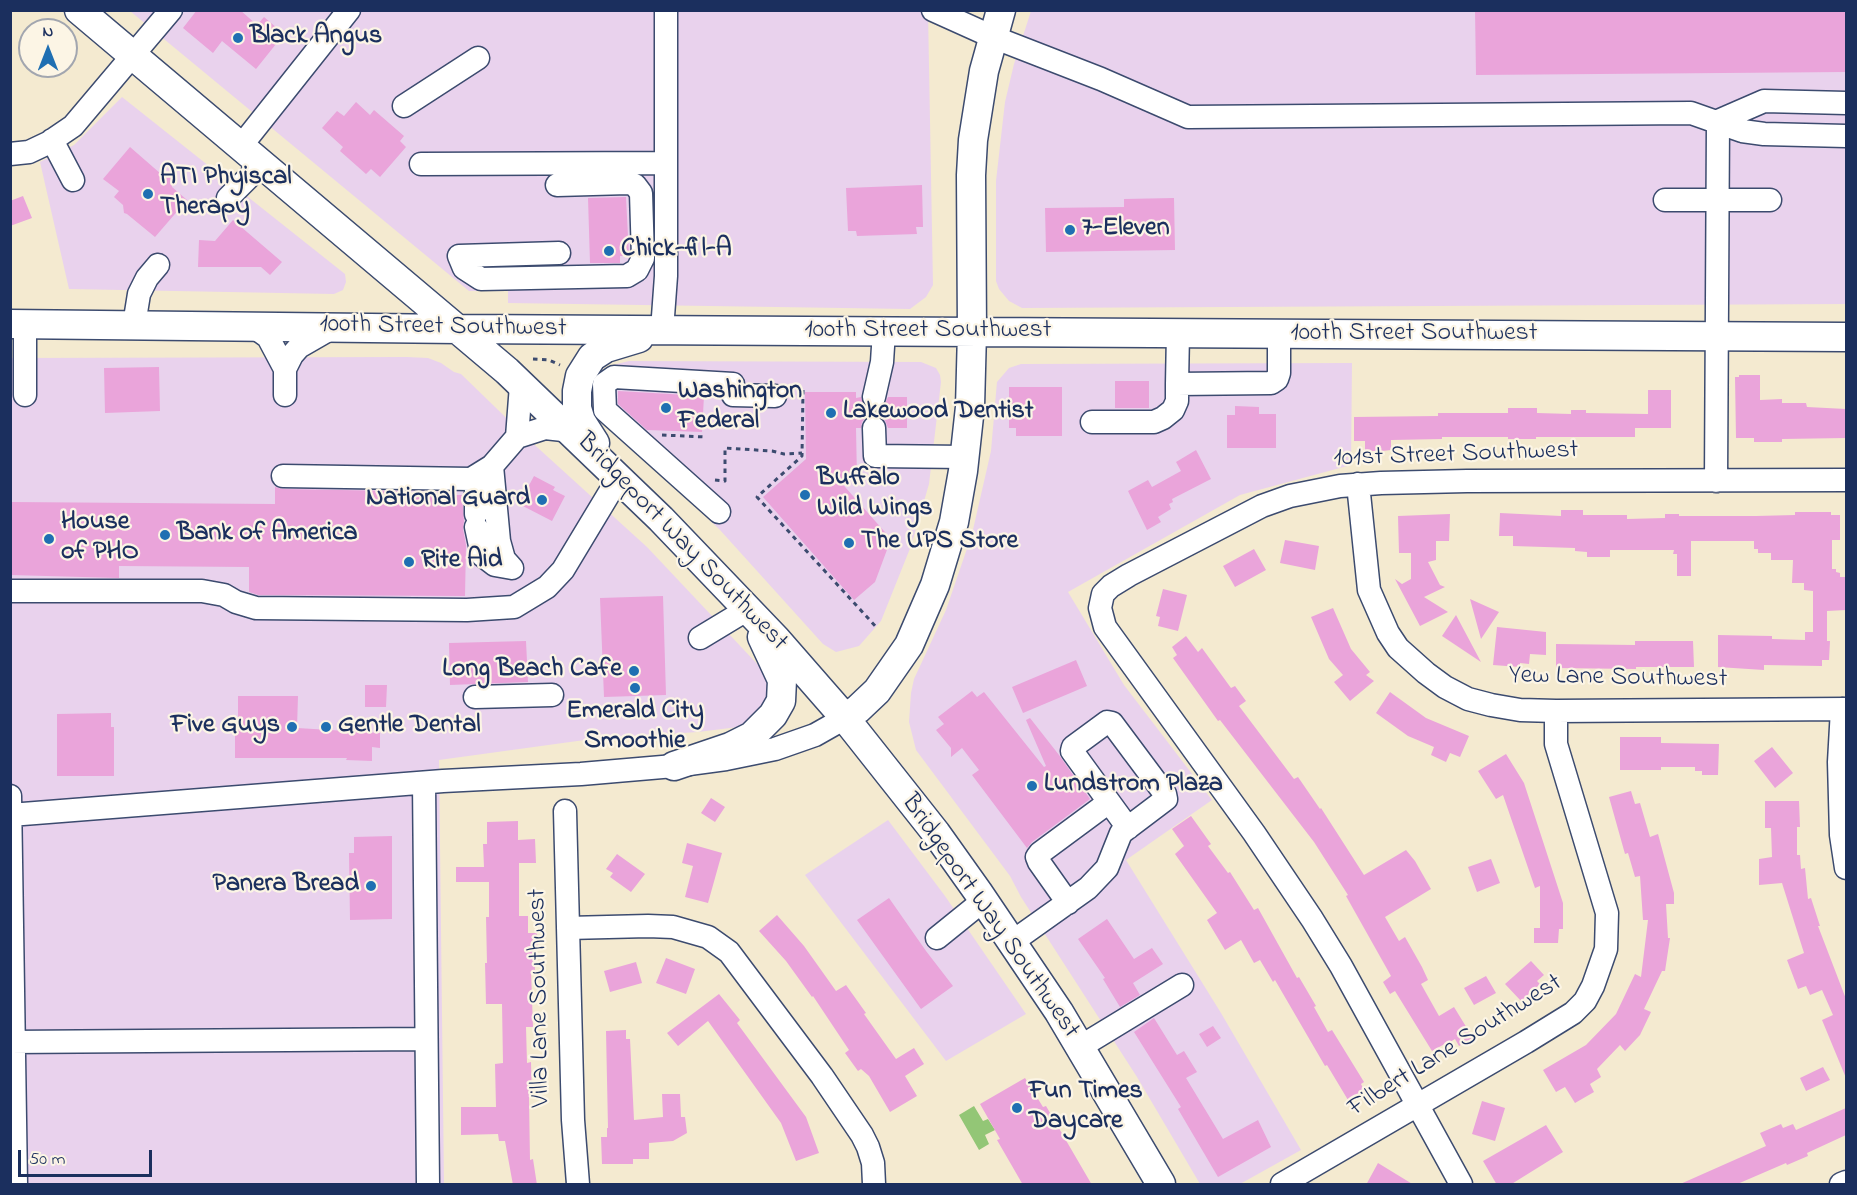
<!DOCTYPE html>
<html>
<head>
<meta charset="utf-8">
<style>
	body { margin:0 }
	#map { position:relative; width:1857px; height:1195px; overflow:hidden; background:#f4ead0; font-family:"Indie Flower",sans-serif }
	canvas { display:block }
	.frame { position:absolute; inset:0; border:12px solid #1b2f5e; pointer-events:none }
	.north { position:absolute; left:18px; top:18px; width:60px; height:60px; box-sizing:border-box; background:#fcf5e5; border:2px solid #a2a6af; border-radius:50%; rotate:0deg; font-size:16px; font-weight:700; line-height:24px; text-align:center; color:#1b2f5e }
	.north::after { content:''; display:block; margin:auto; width:21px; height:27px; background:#1f6fb2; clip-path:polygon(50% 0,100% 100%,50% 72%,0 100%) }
	.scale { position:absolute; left:18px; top:1150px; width:134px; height:27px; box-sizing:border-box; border:3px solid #1b2f5e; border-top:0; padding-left:8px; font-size:18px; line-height:21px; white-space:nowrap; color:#1b2f5e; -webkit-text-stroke:4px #fcf5e5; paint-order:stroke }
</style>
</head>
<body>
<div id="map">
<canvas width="1857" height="1195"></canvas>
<div class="frame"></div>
<div class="north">N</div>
<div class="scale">50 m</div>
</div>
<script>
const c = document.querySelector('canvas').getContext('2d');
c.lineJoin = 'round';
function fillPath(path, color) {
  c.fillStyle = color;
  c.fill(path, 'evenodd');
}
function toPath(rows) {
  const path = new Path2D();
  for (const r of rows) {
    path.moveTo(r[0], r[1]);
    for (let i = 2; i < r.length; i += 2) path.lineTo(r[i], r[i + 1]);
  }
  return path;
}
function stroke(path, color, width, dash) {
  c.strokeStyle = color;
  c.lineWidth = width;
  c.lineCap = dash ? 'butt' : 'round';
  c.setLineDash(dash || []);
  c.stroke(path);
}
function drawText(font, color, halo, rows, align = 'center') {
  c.font = font + ' "Indie Flower",sans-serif';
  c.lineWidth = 4.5;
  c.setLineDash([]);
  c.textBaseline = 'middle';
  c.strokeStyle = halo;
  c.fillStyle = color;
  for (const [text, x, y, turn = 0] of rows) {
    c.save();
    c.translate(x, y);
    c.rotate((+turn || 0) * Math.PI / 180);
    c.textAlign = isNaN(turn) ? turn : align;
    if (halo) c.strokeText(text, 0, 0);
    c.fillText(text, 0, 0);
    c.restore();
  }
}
fillPath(toPath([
	[130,11,928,11,933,285,926,297,910,309,508,303,508,291,469,291],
	[1031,11,1846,11,1846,304,1022,308,1009,301,999,289,996,281,996,181,1005,102,1014,64],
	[122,97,345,274,346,282,343,290,334,294,69,289,40,162,74,145],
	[407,357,428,358,441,363,454,372,461,374,527,438,647,547,761,668,769,681,770,696,757,719,738,727,698,732,592,739,439,760,444,1184,11,1184,10,358],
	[629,361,921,362,936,368,940,375,941,382,929,484,911,546,881,621,859,646,836,652,823,644,720,530,602,416,594,406,593,397,594,386,605,370,613,365],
	[1352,363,1351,465,1240,495,1068,592,1124,685,1212,800,1126,860,1221,1013,1301,1150,1240,1184,1200,1184,1137,1077,1021,897,1010,876,916,750,909,722,911,693,914,679,946,610,972,534,991,451,997,382,1009,368,1021,364],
	[888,820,945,896,1026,1014,946,1061,805,875]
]), '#e9d2ed');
fillPath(toPath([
	[974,1106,983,1121,988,1119,995,1130,985,1135,989,1144,979,1150,959,1115]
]), '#93c676');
fillPath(toPath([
	[197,10,240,10,257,25,264,17,284,34,256,69,222,41,213,53,183,28],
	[1475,10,1846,10,1846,72,1476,75],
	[356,102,370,115,374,110,404,136,400,141,406,147,380,177,371,169,366,174,340,151,343,147,322,128,337,111,344,116],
	[130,147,161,174,171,172,172,187,187,200,155,237,127,214,124,213,123,205,114,197,119,191,103,179],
	[922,185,923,227,916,227,917,234,857,236,856,231,848,231,846,188],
	[23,196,32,218,10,226,10,201],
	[626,197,629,256,620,256,620,263,590,263,588,198],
	[1174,198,1175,250,1046,252,1045,208,1124,207,1124,199],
	[233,220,282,262,270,275,261,267,198,267,199,240,215,241],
	[159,367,160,411,105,413,104,368],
	[1739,375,1760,375,1760,400,1782,399,1782,403,1806,403,1807,407,1846,409,1846,438,1782,439,1782,442,1754,442,1754,438,1736,438,1735,377,1739,377],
	[1115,381,1149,381,1149,408,1115,408],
	[1009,387,1062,387,1062,436,1016,436,1016,428,1009,428],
	[1648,390,1671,390,1671,428,1635,428,1635,437,1536,437,1536,439,1508,439,1508,437,1442,437,1442,439,1391,440,1391,450,1382,451,1365,451,1365,441,1354,441,1354,417,1438,416,1438,413,1508,413,1508,408,1537,408,1537,413,1571,414,1571,410,1586,410,1586,413,1648,414],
	[618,391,704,396,702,432,647,430,618,404],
	[805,392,856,392,856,398,861,397,864,406,872,410,877,410,883,407,888,397,907,397,907,428,888,428,885,420,880,416,873,415,866,417,862,422,861,428,856,428,857,479,838,479,891,539,875,582,854,600,763,497,806,459],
	[1235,406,1259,407,1259,414,1276,414,1276,448,1227,448,1227,415,1235,415],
	[1196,450,1211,479,1172,499,1173,502,1169,504,1171,509,1158,517,1161,522,1147,530,1128,491,1148,480,1152,487,1181,471,1176,462],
	[534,476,555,487,553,490,565,496,552,521,519,504],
	[275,487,283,489,397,491,397,495,462,495,464,521,463,529,466,545,465,596,258,595,249,592,249,567,119,566,119,578,10,575,10,502,275,504],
	[1561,510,1583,510,1583,515,1627,515,1627,519,1665,518,1665,514,1679,514,1679,516,1756,516,1795,515,1795,512,1831,512,1831,515,1840,515,1840,540,1832,540,1832,569,1836,569,1836,572,1840,573,1840,577,1846,577,1846,610,1827,611,1827,641,1830,641,1829,660,1822,660,1822,666,1764,665,1764,670,1718,667,1718,635,1772,636,1772,639,1805,640,1805,632,1813,632,1813,591,1804,590,1804,583,1792,583,1793,560,1771,560,1771,553,1758,553,1758,549,1754,549,1754,541,1691,541,1691,576,1677,576,1677,554,1673,554,1674,550,1610,550,1610,557,1587,557,1587,552,1575,551,1575,548,1513,546,1513,536,1499,536,1500,513,1561,516],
	[1450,514,1449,541,1436,541,1436,560,1428,562,1440,585,1445,587,1424,597,1448,612,1420,626,1395,579,1402,584,1411,579,1411,553,1399,553,1398,516],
	[1285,540,1319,546,1315,570,1280,563],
	[1254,549,1266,570,1235,587,1223,566],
	[1163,589,1187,595,1178,631,1158,626,1160,617,1156,616],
	[663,596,666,695,604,697,600,598],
	[1470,599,1499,612,1481,639],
	[1333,608,1351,649,1370,672,1366,675,1374,681,1350,701,1334,682,1343,675,1329,659,1311,617],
	[1456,615,1481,662,1442,636],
	[1497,627,1546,632,1546,655,1530,654,1529,664,1520,663,1520,667,1493,665],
	[1186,636,1198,652,1202,648,1231,688,1235,686,1246,701,1239,706,1294,779,1298,777,1320,809,1321,808,1364,875,1406,850,1415,861,1431,889,1385,917,1399,941,1405,937,1422,967,1428,980,1421,984,1439,1016,1454,1007,1473,1038,1459,1046,1455,1039,1450,1042,1450,1041,1432,1051,1395,991,1390,994,1383,982,1391,976,1346,896,1348,895,1314,842,1220,720,1218,721,1173,658,1177,655,1172,647],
	[526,641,528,682,450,685,449,643],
	[1635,641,1693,641,1694,667,1636,667,1636,669,1556,668,1556,644,1635,645],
	[1076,660,1087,686,1023,713,1012,687],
	[365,685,387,685,386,707,365,707],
	[972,691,977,697,984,692,1044,767,1046,766,1026,720,1030,718,1059,755,1090,799,1032,842,1027,848,972,775,979,770,962,748,951,757,951,748,936,730,944,724,938,717],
	[1390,692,1426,718,1469,736,1460,757,1450,753,1446,762,1431,755,1434,747,1408,736,1376,713],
	[238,696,298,696,297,728,380,733,380,748,372,747,372,761,346,760,347,758,235,758,235,733,238,733],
	[111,713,111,727,114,727,114,776,57,776,57,714],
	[1620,737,1661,737,1661,743,1719,744,1718,775,1702,775,1702,771,1695,771,1695,767,1661,767,1661,770,1620,770],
	[1772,747,1793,773,1775,788,1754,761],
	[1506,754,1524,783,1563,903,1563,929,1559,929,1558,943,1534,943,1534,928,1540,928,1540,886,1535,888,1503,795,1496,799,1478,771],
	[1631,791,1635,804,1640,803,1650,837,1658,834,1674,893,1674,904,1666,904,1668,938,1670,938,1665,971,1662,971,1644,1009,1651,1012,1640,1035,1625,1051,1620,1045,1597,1069,1601,1077,1590,1084,1594,1092,1575,1103,1565,1087,1556,1092,1543,1070,1586,1045,1616,1014,1635,974,1641,977,1648,920,1643,920,1640,876,1635,877,1628,853,1625,854,1609,797],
	[711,798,725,807,715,822,701,813],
	[1765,801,1799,801,1800,827,1797,827,1797,855,1800,855,1801,869,1805,868,1808,899,1811,898,1820,926,1818,926,1846,999,1846,1078,1822,1020,1833,1015,1822,990,1810,995,1806,986,1798,989,1787,960,1804,953,1782,883,1759,885,1759,859,1772,857,1771,828,1765,828],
	[1191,816,1211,844,1208,846,1228,873,1230,872,1254,910,1258,908,1297,978,1299,977,1316,1006,1314,1007,1328,1032,1332,1030,1364,1082,1361,1084,1364,1090,1348,1100,1327,1065,1325,1066,1275,980,1273,982,1260,960,1254,963,1241,940,1225,950,1207,920,1217,913,1175,854,1184,846,1172,829],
	[518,821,518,840,535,839,536,863,519,863,519,916,528,916,528,933,537,933,538,950,534,951,535,971,531,971,533,1027,526,1027,527,1063,531,1062,532,1098,529,1098,530,1160,533,1159,537,1185,513,1185,505,1141,499,1141,498,1134,461,1135,461,1107,496,1107,495,1064,503,1063,502,1004,486,1004,485,963,487,963,486,917,489,917,489,882,456,882,456,867,484,867,483,844,487,844,487,822],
	[392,836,392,919,350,920,349,853,354,853,354,837],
	[687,843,722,853,708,903,685,897,693,866,682,863],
	[617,854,645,874,631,892,610,877,613,873,606,869],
	[1491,859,1500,883,1477,892,1468,867],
	[889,898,926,951,953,986,921,1009,857,920],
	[777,915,804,946,836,991,846,985,866,1013,864,1014,896,1059,914,1048,924,1064,905,1076,917,1096,890,1112,869,1076,861,1069,858,1071,845,1053,849,1050,813,996,812,997,786,961,759,931],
	[1107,919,1134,959,1152,948,1163,964,1133,983,1140,995,1120,1007,1103,979,1105,978,1078,939],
	[666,958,695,969,686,994,656,983],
	[1531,961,1544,975,1537,981,1540,984,1521,1001,1505,984],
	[636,962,642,983,610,992,604,971],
	[1486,976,1496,993,1474,1005,1464,988],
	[719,994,740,1020,737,1023,806,1117,819,1153,796,1161,781,1123,708,1021,678,1046,667,1033],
	[1154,1018,1177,1055,1184,1051,1197,1072,1186,1078,1223,1139,1258,1120,1271,1147,1218,1177,1178,1109,1181,1107,1134,1032],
	[1213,1026,1221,1038,1207,1047,1199,1034],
	[626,1030,626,1039,630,1039,634,1120,663,1117,662,1094,680,1094,681,1117,685,1117,687,1133,673,1141,649,1143,649,1159,633,1159,633,1164,602,1164,601,1137,607,1137,607,1128,608,1128,606,1031],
	[1823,1067,1830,1080,1806,1091,1800,1078],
	[1025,1078,1043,1107,1046,1106,1092,1185,1023,1185,997,1140,1000,1139,980,1104],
	[1482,1101,1505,1108,1495,1141,1472,1134],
	[1846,1108,1846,1135,1807,1153,1808,1156,1787,1165,1786,1163,1735,1185,1678,1185,1766,1146,1760,1133,1781,1124,1783,1128,1793,1124,1796,1130],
	[1546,1125,1563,1152,1510,1185,1497,1185,1483,1161],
	[1378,1163,1414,1185,1366,1185]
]), '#eaa4da');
stroke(toPath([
	[874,397,874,428]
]), '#c9c5b9', 22, [22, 11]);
const minor = toPath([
	[933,10,993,37,1101,79,1188,117,1691,113,1742,131,1764,134,1846,136],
	[404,106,478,58],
	[52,140,73,180],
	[241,146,349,10],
	[10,154,29,152,48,143,73,126,171,10],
	[421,164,666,163],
	[557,185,628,183,635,185,641,193,643,258,637,270,627,276,481,279,464,268,459,256,559,253],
	[228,198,262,164],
	[1665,200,1770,200],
	[25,324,25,395],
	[134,325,139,294,147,278,158,265],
	[254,327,268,337,285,369],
	[662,330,666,276,666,10],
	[1178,333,1177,384,1271,383,1277,379,1279,373,1279,334],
	[285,395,285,369,292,355,299,347,332,328],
	[733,395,775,396],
	[874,397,882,362,884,331],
	[1092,422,1154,422,1163,418,1173,410,1177,401,1177,384],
	[874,428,875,456,965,457],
	[517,437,521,385],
	[492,466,499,541,504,559,512,568],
	[283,476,471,479,492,466,517,437,545,428,572,431],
	[476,476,476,514],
	[1716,481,1718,121,1764,101,1846,103],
	[1358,484,1369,590,1388,633,1398,648,1426,673,1445,687,1468,699,1491,705,1520,710,1556,711,1846,709],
	[719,512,605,410,604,384,614,377,733,384],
	[476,527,482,555,495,565,512,568],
	[10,591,202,591,224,595,236,602,256,608,467,610,514,607,547,587,563,570,619,477],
	[700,638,748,609],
	[475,697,552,695],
	[1842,709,1839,762,1841,835,1846,868],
	[424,783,428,1184],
	[10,796,16,1184],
	[565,811,573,1120,578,1184],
	[10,815,443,781,581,774,674,766,726,759,775,749,815,735,845,718],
	[1068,903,1039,862,1037,857,1040,853,1109,802],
	[568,928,648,926,673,927,708,937,729,952,822,1076,862,1135,868,1147,873,1163,874,1184],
	[937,938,984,900],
	[1012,942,1088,888,1107,868,1121,833,1166,799,1165,794,1112,723,1107,722,1073,747,1072,751,1128,828],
	[10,1042,426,1039],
	[1080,1047,1182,985],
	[1282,1184,1526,1042,1573,1013,1585,1001,1593,986,1606,949,1607,913,1556,744,1556,711],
	[1461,1184,1341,966,1312,919,1254,833,1105,627,1100,608,1103,594,1111,586,1129,575,1262,506,1290,496,1340,486,1381,483,1467,481,1846,480],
	[1841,1184,1846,1182]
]);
const major = toPath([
	[79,10,507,371,661,519,776,639,845,718,936,833,978,892,1059,1012,1161,1184],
	[10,324,459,329,1846,337],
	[595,443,581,421,577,408,577,391,580,376,592,357,606,348,639,338],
	[845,718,858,709,877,691,909,645,935,585,954,522,963,471,970,407,972,332,971,175,973,140,984,71,1001,10],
	[674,766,730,747,752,736,773,715,781,701,782,680,762,637]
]);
stroke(minor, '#3c4b6f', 25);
stroke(major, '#3c4b6f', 31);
stroke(toPath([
	[533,359,549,360,560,365],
	[803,390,802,456,757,497,878,629],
	[662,435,706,437],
	[715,480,725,481,725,448,772,451,784,454,802,453]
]), '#3c4b6f', 3, [4.5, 4.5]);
stroke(minor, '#fff', 22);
stroke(major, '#fff', 28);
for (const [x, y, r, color] of [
	[238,38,6,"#1f6fb2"],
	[148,194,6,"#1f6fb2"],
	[1070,230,6,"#1f6fb2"],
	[609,251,6,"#1f6fb2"],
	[666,408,6,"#1f6fb2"],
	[831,413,6,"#1f6fb2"],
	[805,495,6,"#1f6fb2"],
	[542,500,6,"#1f6fb2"],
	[165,535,6,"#1f6fb2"],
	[49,539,6,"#1f6fb2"],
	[849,543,6,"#1f6fb2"],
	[409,562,6,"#1f6fb2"],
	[634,671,6,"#1f6fb2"],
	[635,688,6,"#1f6fb2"],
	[292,727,6,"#1f6fb2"],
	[326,727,6,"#1f6fb2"],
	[1032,786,6,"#1f6fb2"],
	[371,886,6,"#1f6fb2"],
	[1017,1108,6,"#1f6fb2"]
]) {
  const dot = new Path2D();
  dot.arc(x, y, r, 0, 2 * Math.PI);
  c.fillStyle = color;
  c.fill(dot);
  stroke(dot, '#fcf5e5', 2);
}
drawText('bold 26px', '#1b2f5e', '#fcf5e5', [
	["Black Angus",250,38],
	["ATI Phyiscal",160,179],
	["Therapy",160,209],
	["7-Eleven",1082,230],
	["Chick-fil-A",621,251],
	["Washington",678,393],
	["Federal",678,423],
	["Lakewood Dentist",843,413],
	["Buffalo",817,480],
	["Wild Wings",817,510],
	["National Guard",530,500,"right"],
	["House",61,524],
	["of PHO",61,554],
	["Bank of America",177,535],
	["The UPS Store",861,543],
	["Rite Aid",421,562],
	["Long Beach Cafe",622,671,"right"],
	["Emerald City",635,713,"center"],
	["Smoothie",635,743,"center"],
	["Five Guys",280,727,"right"],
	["Gentle Dental",338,727],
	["Lundstrom Plaza",1044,786],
	["Panera Bread",359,886,"right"],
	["Fun Times",1029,1093],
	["Daycare",1029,1123]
], 'left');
drawText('26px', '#1b2f5e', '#fcf5e5', [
	["100th Street Southwest",443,328,1],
	["100th Street Southwest",928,332],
	["100th Street Southwest",1414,335],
	["101st Street Southwest",1456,456,-2],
	["Bridgeport Way Southwest",681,543,46],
	["Yew Lane Southwest",1618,679,1],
	["Bridgeport Way Southwest",989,917,55],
	["Villa Lane Southwest",541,998,-91],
	["Filbert Lane Southwest",1456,1047,-32]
]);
</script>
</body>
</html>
